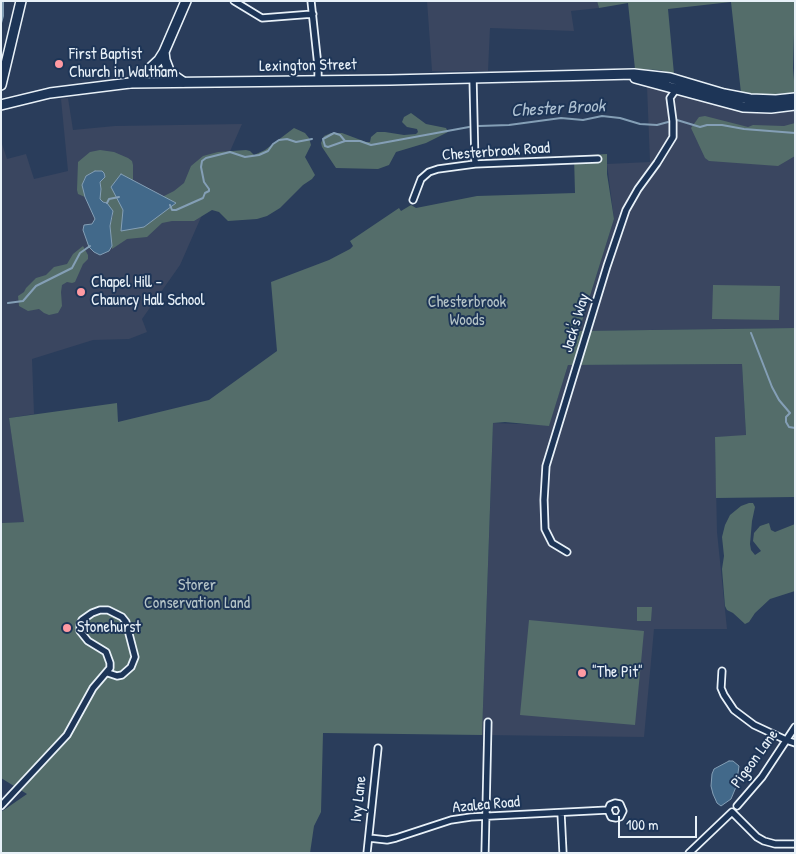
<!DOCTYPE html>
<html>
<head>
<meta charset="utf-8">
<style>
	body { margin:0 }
	#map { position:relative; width:796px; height:854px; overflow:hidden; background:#2a3d5b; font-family:"Patrick Hand",sans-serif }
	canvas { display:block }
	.frame { position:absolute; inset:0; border:2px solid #e8f1f8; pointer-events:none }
	.scale { position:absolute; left:618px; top:816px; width:79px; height:22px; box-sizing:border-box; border:2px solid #e8f1f8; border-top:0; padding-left:6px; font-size:15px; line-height:18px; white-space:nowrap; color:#e8f1f8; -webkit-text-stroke:4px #1d3557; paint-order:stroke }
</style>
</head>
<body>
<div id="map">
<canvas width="796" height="854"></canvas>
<div class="frame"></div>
<div class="scale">100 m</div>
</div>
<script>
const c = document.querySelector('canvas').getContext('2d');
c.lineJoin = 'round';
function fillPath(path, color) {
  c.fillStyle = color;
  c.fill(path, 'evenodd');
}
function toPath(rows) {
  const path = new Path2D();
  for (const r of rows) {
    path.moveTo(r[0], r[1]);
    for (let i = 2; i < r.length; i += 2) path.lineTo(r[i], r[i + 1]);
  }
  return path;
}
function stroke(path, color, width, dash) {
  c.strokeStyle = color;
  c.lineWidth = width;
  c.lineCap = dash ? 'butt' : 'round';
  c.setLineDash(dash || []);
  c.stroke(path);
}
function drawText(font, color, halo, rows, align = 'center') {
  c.font = font + ' "Patrick Hand",sans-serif';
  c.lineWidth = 4;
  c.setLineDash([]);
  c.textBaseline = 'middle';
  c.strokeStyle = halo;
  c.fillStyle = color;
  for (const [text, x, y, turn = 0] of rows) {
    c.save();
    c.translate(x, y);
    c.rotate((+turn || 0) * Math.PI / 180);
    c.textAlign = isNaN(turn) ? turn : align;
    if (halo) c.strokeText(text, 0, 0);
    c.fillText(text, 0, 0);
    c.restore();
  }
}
fillPath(toPath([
	[427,1,597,1,599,8,571,11,574,31,490,28,488,71,432,71],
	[647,86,738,110,768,113,795,110,795,328,579,331,614,219,607,164,650,162],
	[68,98,73,130,115,126,242,124,180,265,142,319,147,332,129,339,93,340,32,359,34,414,9,418,25,522,1,523,1,141,7,159,26,154,34,179,68,171,61,99],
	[742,364,746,436,715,437,717,532,727,629,654,629,644,737,482,735,493,423,549,425,568,365]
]), '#3a4660');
fillPath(toPath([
	[597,1,795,1,793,68,795,93,754,95,741,93,731,2,668,9,674,74,659,70,635,69,628,3,599,8],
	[411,113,426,124,446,128,448,132,426,143,396,152,389,165,378,169,336,168,322,147,321,143,324,136,331,133,342,133,366,142,370,142,371,137,377,132,385,132,404,135,416,134,418,132,417,129,407,127,402,122,404,117],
	[705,116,748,127,753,125,784,126,795,123,795,156,778,166,709,161,705,158,691,128,699,117],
	[294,128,305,133,309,138,311,145,305,157,315,175,312,179,303,185,280,208,267,216,257,219,228,221,219,212,212,210,194,221,172,221,162,223,147,237,127,239,112,249,110,226,113,215,105,202,101,201,99,197,101,189,100,182,103,179,104,173,102,171,95,171,84,179,83,188,85,197,78,194,77,190,78,162,90,152,100,150,114,152,128,158,132,161,133,165,133,180,136,185,162,197,174,191,184,183,191,166,203,156,218,152,246,150,250,151,254,155,265,150],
	[607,154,607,174,614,219,579,331,795,328,795,497,716,498,715,437,746,435,742,364,568,365,549,426,505,422,493,423,482,735,323,733,321,812,314,826,310,853,1,853,1,812,27,794,1,778,1,523,24,522,9,418,117,403,118,422,209,400,277,351,271,282,329,260,350,249,353,246,350,241,399,208,401,211,411,205,416,208,477,196,575,193,574,156],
	[83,246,88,255,88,259,83,264,75,282,72,283,67,282,62,285,61,292,62,306,58,313,49,315,44,313,39,309,28,311,19,306,18,296,24,292,26,288,36,278,46,275,54,267,67,264,73,254],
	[713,285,780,286,779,320,712,319],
	[749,503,753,503,755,507,752,521,750,544,751,550,755,555,761,551,753,541,754,533,760,526,769,523,771,530,775,532,795,524,795,591,770,599,755,613,749,622,745,624,733,613,727,610,725,606,722,569,724,556,722,537,725,525,730,515,741,506],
	[637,607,652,607,651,621,637,621],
	[529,620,644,631,635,725,520,715]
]), '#546d6a');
const water = toPath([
	[95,171,102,171,104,173,105,177,100,182,101,189,100,199,103,202,107,203,113,211,110,226,112,246,109,251,100,255,94,252,89,247,83,230,84,225,92,224,95,219,85,197,82,185,86,176,95,171],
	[121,174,176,203,144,227,121,231,123,210,111,187,121,174],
	[729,761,733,761,739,766,736,787,731,799,721,806,717,803,713,794,711,786,712,774,714,769,729,761]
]);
fillPath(water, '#42698a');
stroke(water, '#849fb6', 1);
stroke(toPath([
	[1,23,3,16,3,1],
	[677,120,700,127,707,125,722,125,744,129,795,133],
	[479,126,509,125,561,118,583,120,602,116,620,118,640,124,657,125,668,122],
	[345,141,340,135,334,133,323,139,325,146,328,147,345,141,360,141,371,145,469,127],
	[107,203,109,199,119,197],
	[170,205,172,210,176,210,203,198,205,193,209,191,209,189,204,182,201,167,202,161,206,158,230,152,245,157,259,155,268,151,273,144,279,140,287,139,296,142,312,139],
	[8,303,23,301,36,286,72,268,80,253,90,246],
	[751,333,772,387,779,400,790,413,786,417,786,422,789,427,795,428]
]), '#849fb6', 2);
const street = toPath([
	[234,1,262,18,313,14],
	[311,1,318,66,318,81],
	[473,79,475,164],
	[413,200,421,179,429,172,438,169,475,164,598,159],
	[567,552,552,543,545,529,544,500,546,466,607,266,626,210,638,189,657,163,673,137,673,121,670,98,677,88],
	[722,671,721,688,724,695,734,710,754,725,786,740,795,743],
	[1,806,67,735,93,688,110,668,110,663,106,652,88,641,80,631,80,625,82,620,92,613,100,610,108,610,122,617,126,622,135,657,131,667,122,675,117,676,108,673],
	[737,806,762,777,795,727],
	[561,813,563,853],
	[369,838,387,840,396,838,451,820,471,817,608,810,611,817,616,818,620,817,623,811,620,804,615,803,610,805,608,810],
	[367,853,378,748],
	[485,853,488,722],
	[689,853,732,812,757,837,764,841,775,844,795,844]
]);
const secondary = toPath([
	[164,52,165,60,170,73,183,82],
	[130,83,144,74,159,60,164,52,186,1]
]);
const primary = toPath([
	[635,78,743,107,771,108,795,105],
	[1,85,21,1],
	[1,105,50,93,130,83,390,80,634,74,670,78,724,94,750,99,776,100,795,98]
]);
stroke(street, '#e8f1f8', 9);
stroke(secondary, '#e8f1f8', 12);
stroke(primary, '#e8f1f8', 12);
stroke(street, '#1d3557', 5.5);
stroke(secondary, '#1d3557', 9);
stroke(primary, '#1d3557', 9);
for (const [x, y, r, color] of [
	[59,64,5,"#ff9aa2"],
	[81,292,5,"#ff9aa2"],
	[67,628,5,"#ff9aa2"],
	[582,673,5,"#ff9aa2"]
]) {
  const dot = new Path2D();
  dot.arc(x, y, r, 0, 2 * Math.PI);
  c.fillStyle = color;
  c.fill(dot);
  stroke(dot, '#1d3557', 2);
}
drawText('16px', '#e8f1f8', '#1d3557', [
	["First Baptist",69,55],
	["Church in Waltham",69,73],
	["Chapel Hill -",91,283],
	["Chauncy Hall School",91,301],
	["Stonehurst",77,628],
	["\"The Pit\"",592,673]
], 'left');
drawText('16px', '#e8f1f8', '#1d3557', [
	["Lexington Street",308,66,-1],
	["Chesterbrook Road",496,152,-4],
	["Jack's Way",576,323,-73],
	["Pigeon Lane",755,759,-54],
	["Ivy Lane",359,799,-84],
	["Azalea Road",486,805,-5]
]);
drawText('16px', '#b4c3c6', '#1d3557', [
	["Chesterbrook",467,303],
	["Woods",467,321],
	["Storer",197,586],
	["Conservation Land",197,604]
]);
drawText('italic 18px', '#aec1d2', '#1d3557', [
	["Chester Brook",558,109,-3]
]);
</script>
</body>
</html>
